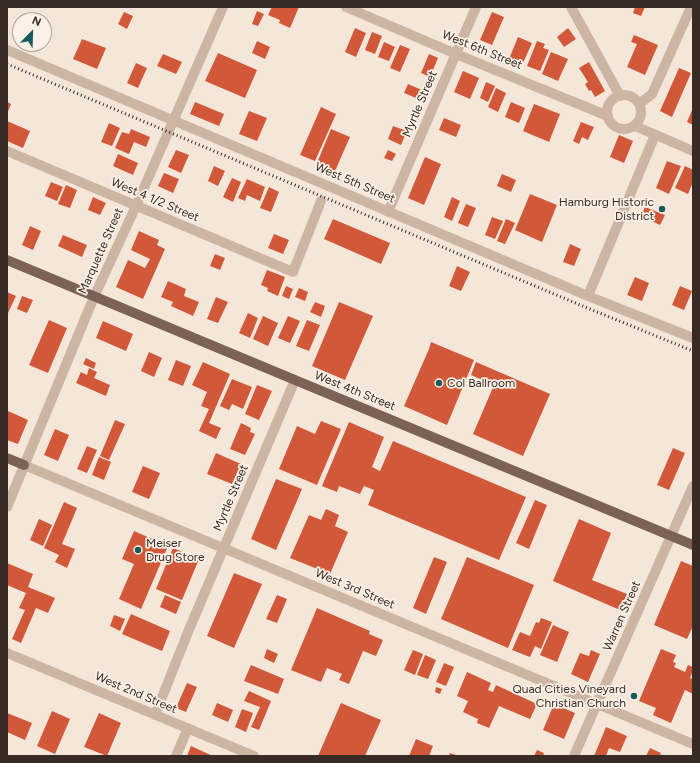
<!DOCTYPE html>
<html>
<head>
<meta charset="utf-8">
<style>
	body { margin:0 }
	#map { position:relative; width:700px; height:763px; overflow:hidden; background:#f4e6d9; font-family:Figtree,sans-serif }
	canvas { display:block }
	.frame { position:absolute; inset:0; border:8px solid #382b26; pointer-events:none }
	.north { position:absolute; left:12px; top:12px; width:40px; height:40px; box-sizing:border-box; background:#fbf1e6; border:1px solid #ada299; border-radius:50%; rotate:23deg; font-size:11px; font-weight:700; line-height:16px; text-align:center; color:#382b26 }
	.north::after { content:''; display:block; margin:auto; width:14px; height:18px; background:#185b5d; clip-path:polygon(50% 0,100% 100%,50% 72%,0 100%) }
</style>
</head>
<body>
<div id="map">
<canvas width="700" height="763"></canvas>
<div class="frame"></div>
<div class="north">N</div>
</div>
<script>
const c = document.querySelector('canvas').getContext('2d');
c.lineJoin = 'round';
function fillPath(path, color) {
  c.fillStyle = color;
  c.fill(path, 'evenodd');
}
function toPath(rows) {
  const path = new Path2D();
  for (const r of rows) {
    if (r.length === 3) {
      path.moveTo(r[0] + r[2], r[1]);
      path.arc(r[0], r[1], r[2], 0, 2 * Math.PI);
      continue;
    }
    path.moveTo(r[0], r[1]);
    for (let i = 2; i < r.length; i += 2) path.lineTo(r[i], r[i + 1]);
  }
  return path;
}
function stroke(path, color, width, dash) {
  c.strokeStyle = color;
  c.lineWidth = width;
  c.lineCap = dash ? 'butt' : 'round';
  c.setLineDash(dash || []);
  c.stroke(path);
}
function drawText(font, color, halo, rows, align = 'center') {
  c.font = font + ' Figtree,sans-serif';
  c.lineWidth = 3.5;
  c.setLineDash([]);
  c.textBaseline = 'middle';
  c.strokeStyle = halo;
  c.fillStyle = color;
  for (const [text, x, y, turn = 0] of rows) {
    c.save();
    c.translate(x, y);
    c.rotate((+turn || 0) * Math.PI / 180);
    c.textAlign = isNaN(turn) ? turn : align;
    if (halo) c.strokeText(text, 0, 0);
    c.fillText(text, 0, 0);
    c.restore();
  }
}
fillPath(toPath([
	[272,7,299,7,290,28,279,23,280,20,268,15],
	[635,7,645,7,641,16,633,13],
	[257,11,264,14,258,26,252,24],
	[124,12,133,16,127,29,118,24],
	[492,12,504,17,492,45,480,40],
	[355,28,366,33,356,57,345,52],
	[568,28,576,39,564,47,557,37],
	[372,32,382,36,375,54,365,50],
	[634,35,658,45,645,75,627,67,637,44,631,42],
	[518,37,532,43,522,65,509,59],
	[82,39,106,48,97,69,73,59],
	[257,41,270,47,265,59,252,53],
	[537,41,545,44,543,48,549,50,540,71,527,66],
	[384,42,395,47,389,61,378,57],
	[400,45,410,49,400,72,390,68],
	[551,52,568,59,558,81,542,74],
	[218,53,257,70,245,98,205,81],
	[163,54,182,62,176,74,157,66],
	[429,54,438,58,430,77,421,73],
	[589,62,605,91,595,97,591,90,589,91,585,84,588,82,579,68],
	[136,63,147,68,138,88,127,83],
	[679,68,691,73,672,117,660,111],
	[463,71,479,78,470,99,454,92],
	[486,82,495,86,488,102,480,98],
	[408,84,424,91,421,100,404,93],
	[496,88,506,93,498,112,488,107],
	[7,102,11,104,7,114],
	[195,102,224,114,219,126,190,114],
	[511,102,525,108,519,123,505,117],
	[534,104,560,114,549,142,523,131],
	[321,107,336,114,315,161,300,155],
	[693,108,693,125,687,122],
	[249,111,267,118,257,141,239,134],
	[444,118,461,125,456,137,439,130],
	[7,121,30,131,23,148,7,141],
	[581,122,594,127,588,140,582,137,579,144,573,141],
	[109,123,120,128,112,146,101,142],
	[393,126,407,131,401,145,388,139],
	[131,129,150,137,146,147,134,142,129,154,115,148,122,132,129,134],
	[331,129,350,137,335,171,317,163],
	[619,135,633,141,624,163,610,157],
	[176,150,189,155,181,173,168,167],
	[388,150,396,154,392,161,384,158],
	[118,154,138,163,133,175,113,166],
	[425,157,441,164,424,205,408,198],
	[667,161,681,166,669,194,656,188],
	[214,166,225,171,218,186,208,181],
	[685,166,693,170,693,182,688,194,675,188],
	[164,173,179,179,173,193,158,186],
	[502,174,516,180,511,192,497,186],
	[232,178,241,182,233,202,223,197],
	[247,179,265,187,260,201,247,195,245,201,238,198],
	[51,182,63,187,57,201,45,196],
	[66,185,77,190,70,208,58,204],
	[269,187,279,192,271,212,260,208],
	[530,194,557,205,542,242,515,230],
	[93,197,106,203,100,215,88,210],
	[452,197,460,201,452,221,444,217],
	[466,204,476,208,468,227,458,223],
	[645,207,665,215,660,225,641,216],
	[492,217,503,221,495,239,485,235],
	[333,219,390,243,381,264,324,239],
	[506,219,515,223,505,244,497,241],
	[30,226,41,231,33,250,22,245],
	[139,231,159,240,157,245,165,249,143,299,116,287,128,260,145,268,150,259,131,250],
	[274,234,289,240,283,254,268,248],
	[63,235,87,245,82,257,58,246],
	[570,244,581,249,574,266,563,262],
	[215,254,225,258,220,270,210,266],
	[457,266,470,272,461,291,449,286],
	[267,270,285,277,278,296,267,291,268,288,261,285],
	[635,277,649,283,642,301,627,295],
	[168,281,186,289,184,296,199,302,193,316,171,306,173,302,161,297],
	[286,286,293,289,289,299,282,296],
	[680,286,692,291,684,310,672,305],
	[299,288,308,292,305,301,295,297],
	[7,292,16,296,8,313,7,312],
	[22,296,33,300,27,313,17,309],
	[216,297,228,302,218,323,207,319],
	[315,302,325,306,321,317,310,312],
	[339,302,373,316,345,380,312,366],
	[248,313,258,318,250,338,239,333],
	[263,316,278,323,268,346,253,339],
	[288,316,300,321,290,343,278,338],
	[49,320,67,328,48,373,29,365],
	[307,320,320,325,309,351,296,346],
	[103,321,133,334,126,351,96,338],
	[431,342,474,360,447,425,404,406,429,349],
	[149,352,162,358,154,377,141,371],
	[86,358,96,363,94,369,83,364],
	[176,360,191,366,183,386,168,380],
	[203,362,230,374,209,423,221,428,216,439,199,431,209,409,201,406,207,392,192,385],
	[476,362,550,394,523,456,473,434,494,385,471,375],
	[89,368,97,372,94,378,110,385,106,396,76,383,81,372,87,375],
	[232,379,252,387,243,409,232,404,229,410,220,406],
	[257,385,272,391,259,420,245,414],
	[8,411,28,420,18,444,7,440],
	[115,420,125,424,109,460,100,456],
	[321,421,341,429,317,485,279,469,297,426,315,434],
	[349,422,384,437,372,467,380,471,393,441,526,497,499,560,368,505,374,490,364,486,360,494,339,486,337,492,322,486],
	[241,423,251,428,250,432,255,434,245,455,230,449],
	[55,429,69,435,58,461,44,455],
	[87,446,97,450,87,473,77,469],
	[673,448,685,453,669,490,657,485],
	[216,453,241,464,232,484,207,474],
	[99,457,111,462,104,480,92,475],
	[143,466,160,473,149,499,132,492],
	[276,479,302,489,276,550,251,539],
	[535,500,547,505,529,549,516,543],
	[64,502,77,508,62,544,75,549,67,568,55,562,59,555,44,548],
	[326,509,339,515,335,526,348,532,330,574,290,558,309,515,321,520],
	[39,519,52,525,43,546,30,540],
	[579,519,611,533,592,580,627,594,620,610,553,581],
	[134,531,168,546,141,609,119,599,134,564,122,559],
	[173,548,199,559,182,600,156,589],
	[434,557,447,562,426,614,413,608],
	[467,557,534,585,508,648,441,619],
	[681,561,693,566,693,626,687,639,654,625],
	[7,563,33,574,28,587,55,598,48,613,36,608,21,643,12,639,25,610,19,608,26,593,7,585],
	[234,573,262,584,234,648,207,636],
	[165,595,181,602,176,614,160,607],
	[277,595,287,599,277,623,266,619],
	[317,608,370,631,369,634,383,640,376,656,363,651,349,684,339,680,342,674,327,668,321,682,291,670],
	[131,614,170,631,162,651,122,634],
	[114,615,125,619,120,631,110,626],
	[541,618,552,622,541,649,535,646,530,657,512,650,520,632,530,636,536,622,539,623],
	[553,625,569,632,557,662,540,655],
	[267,649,278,654,274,663,264,658],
	[661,649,676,655,673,662,676,663,674,667,685,672,688,665,693,667,693,671,690,678,693,679,693,694,685,690,671,723,653,715,656,708,639,701],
	[413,650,423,654,415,675,404,670],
	[591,650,600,654,588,682,571,674,580,653,589,656],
	[425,655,436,660,428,679,417,675],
	[444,663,454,667,446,686,436,682],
	[251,665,284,679,278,694,244,681],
	[467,672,491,683,488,690,493,692,496,685,537,704,530,719,499,706,489,728,477,723,478,719,463,712,468,701,457,696],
	[187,683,197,687,186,712,176,708],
	[436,687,442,689,440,694,435,692],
	[249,691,271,701,259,730,251,727,260,707,244,701],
	[217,703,233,710,228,722,212,715],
	[341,703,381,720,365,756,318,756],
	[554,704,575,713,564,739,543,730],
	[242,709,253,713,246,732,235,727],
	[52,711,70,719,55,754,37,746],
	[7,713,32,723,25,740,7,732],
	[99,713,121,723,107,756,84,747],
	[606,727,627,736,620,752,609,748,606,756,594,756],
	[416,739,433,746,429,756,409,756],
	[191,746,213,756,187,756],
	[650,748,661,753,660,756,646,756],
	[537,750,544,753,543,756,534,756],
	[450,753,459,756,449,756]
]), '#d1593a');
stroke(toPath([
	[346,7,456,54,608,116],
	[571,7,620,96],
	[7,50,588,296,693,338],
	[624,112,17],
	[639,104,652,94,691,7],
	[635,126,693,151],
	[7,151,293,272,321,201],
	[388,212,476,7],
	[588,296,655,135],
	[24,465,693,744],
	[7,507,94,297,136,206,223,7],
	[7,653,254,756],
	[155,715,188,632,295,380],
	[176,756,188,728],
	[574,756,693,486]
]), '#cdb5a4', 10);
stroke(toPath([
	[7,260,295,380,693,545],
	[7,458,24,465]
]), '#7b6156', 10);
stroke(toPath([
	[7,64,585,307,693,351]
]), '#382b26', 3, [1, 3]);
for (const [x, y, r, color] of [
	[662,209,4,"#185b5d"],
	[439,383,4,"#185b5d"],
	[138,550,4,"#185b5d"],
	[634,696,4,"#185b5d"]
]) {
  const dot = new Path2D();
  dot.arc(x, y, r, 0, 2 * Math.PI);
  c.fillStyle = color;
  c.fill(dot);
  stroke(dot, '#fbf1e6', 1.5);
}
drawText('12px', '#382b26', '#fbf1e6', [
	["West 6th Street",482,50,22],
	["Myrtle Street",420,104,-67],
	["West 5th Street",355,183,23],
	["West 4 1/2 Street",155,200,23],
	["Marquette Street",101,251,-66],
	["West 4th Street",355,391,22],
	["Myrtle Street",231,498,-67],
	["West 3rd Street",355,589,23],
	["Warren Street",622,616,-66],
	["West 2nd Street",136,693,23]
]);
drawText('12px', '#382b26', '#fbf1e6', [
	["Hamburg Historic",654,202],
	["District",654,216],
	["Col Ballroom",447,383,"left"],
	["Meiser",146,543,"left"],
	["Drug Store",146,557,"left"],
	["Quad Cities Vineyard",626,689],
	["Christian Church",626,703]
], 'right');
</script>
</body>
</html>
